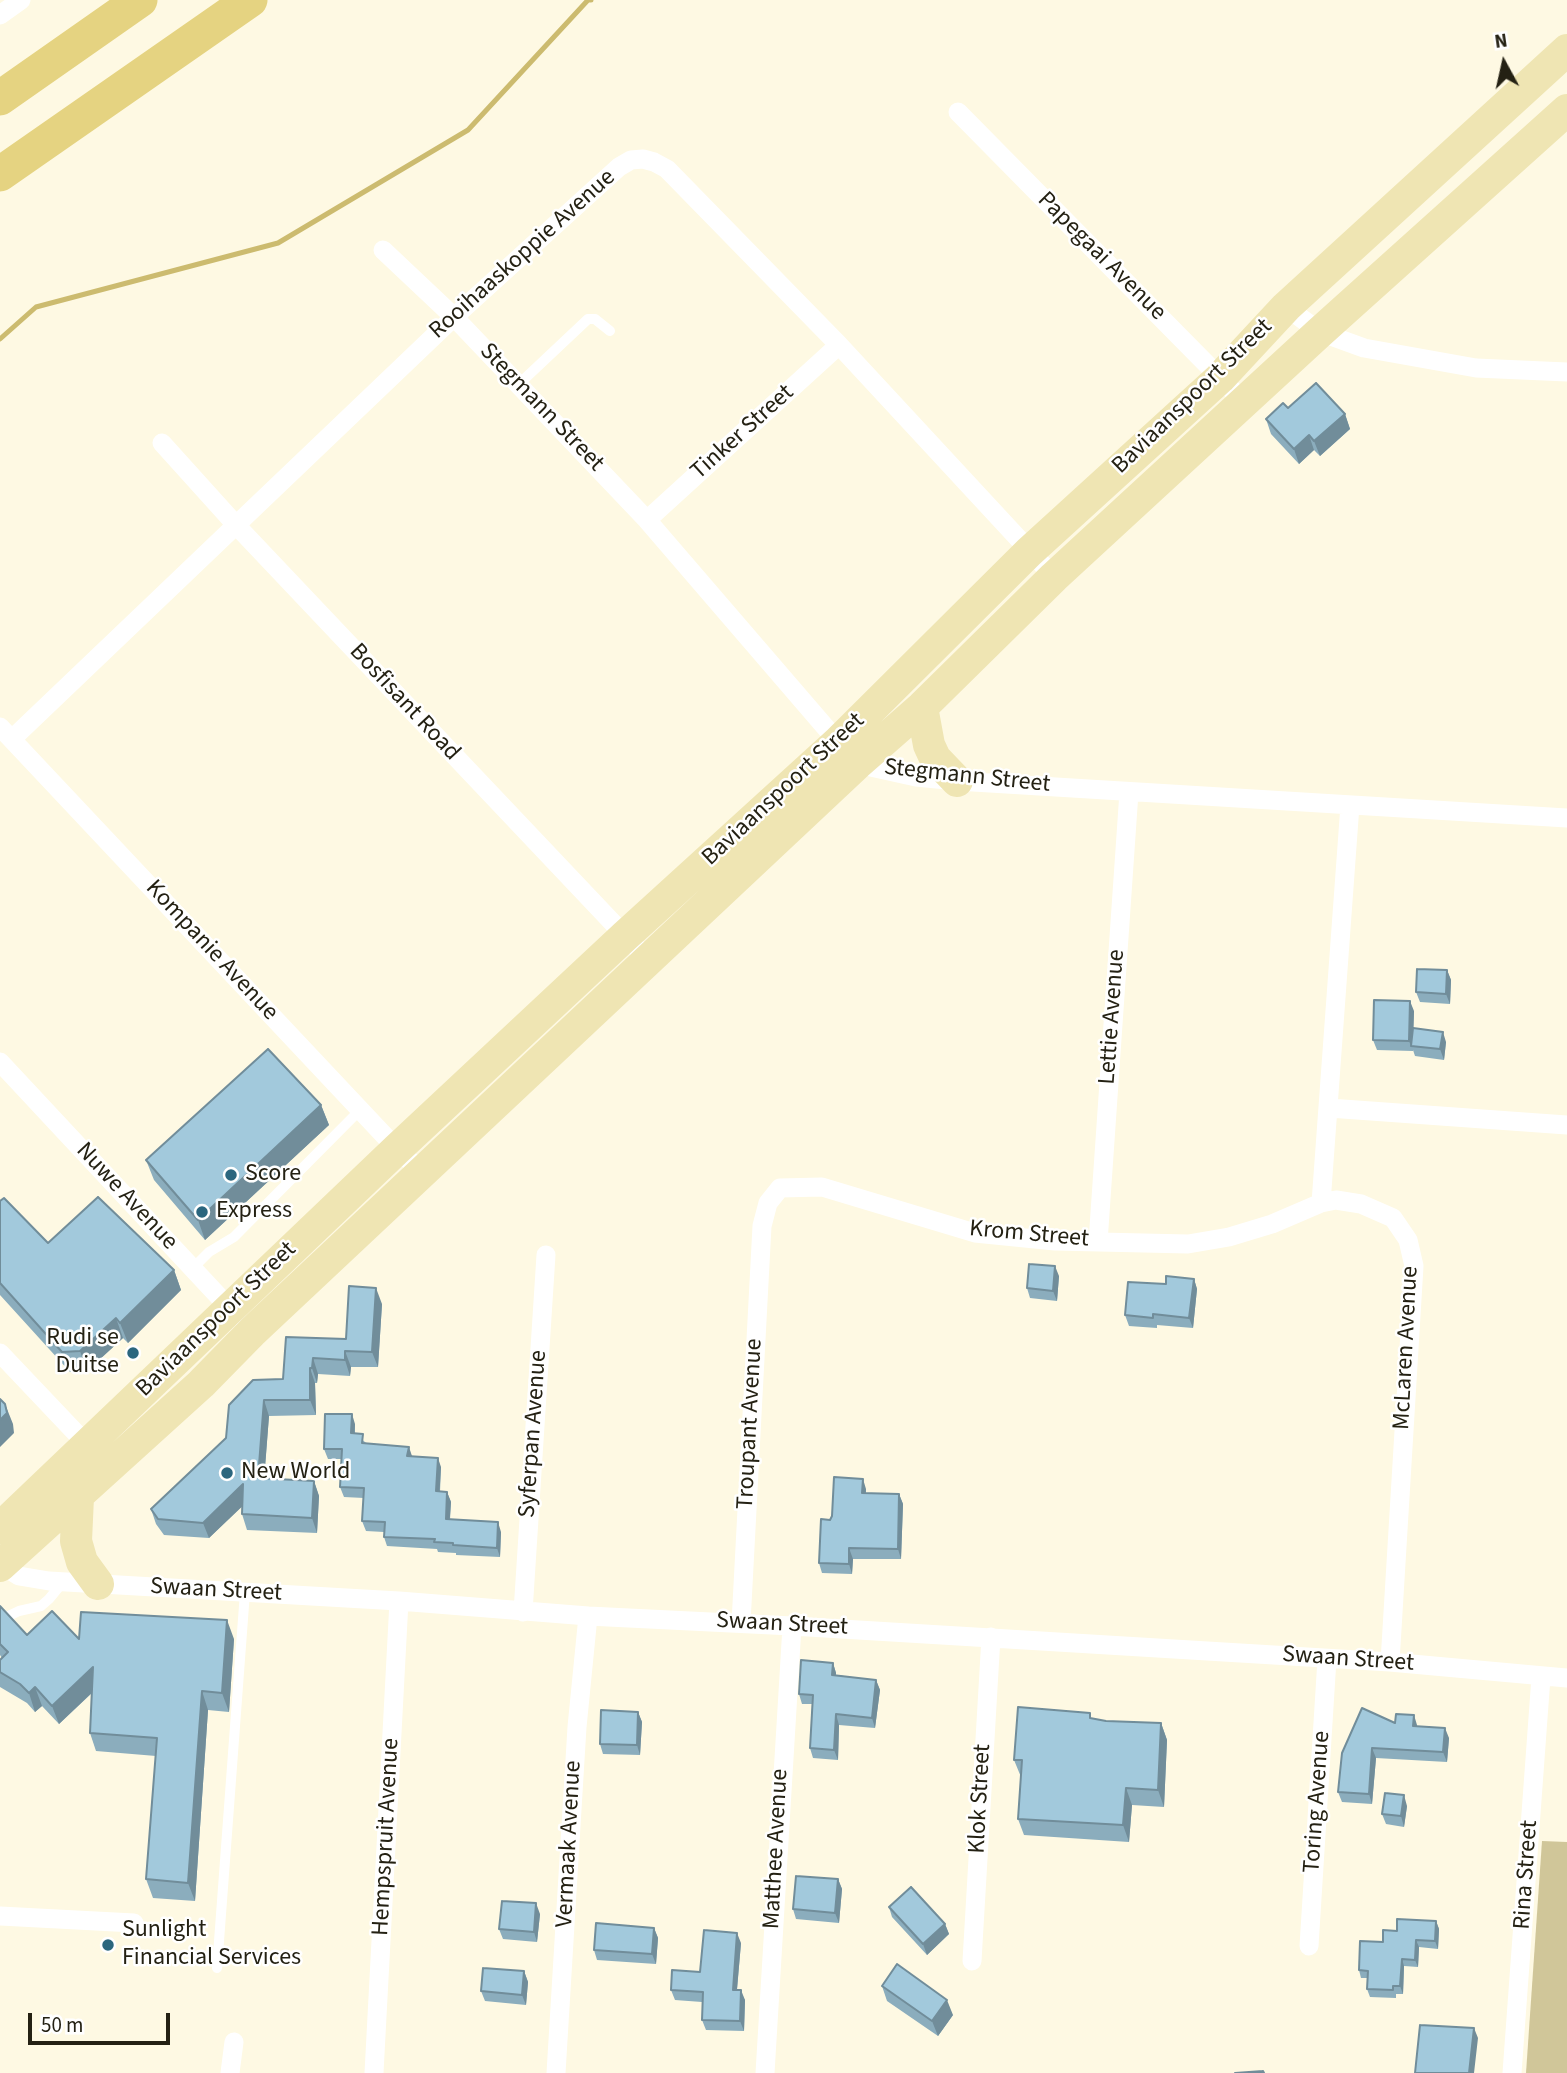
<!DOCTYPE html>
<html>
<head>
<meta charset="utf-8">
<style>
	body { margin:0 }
	#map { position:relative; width:1567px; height:2073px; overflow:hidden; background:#fef9e3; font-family:"Source Sans 3",sans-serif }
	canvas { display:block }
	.north { position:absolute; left:1469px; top:28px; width:70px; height:70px; -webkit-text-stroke:5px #fff; paint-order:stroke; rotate:352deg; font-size:19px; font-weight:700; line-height:28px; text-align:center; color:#242113 }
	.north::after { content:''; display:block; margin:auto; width:24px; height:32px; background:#242113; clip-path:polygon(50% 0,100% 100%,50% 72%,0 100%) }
	.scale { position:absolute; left:28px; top:2013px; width:142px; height:32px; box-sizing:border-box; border:4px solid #242113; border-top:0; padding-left:9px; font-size:21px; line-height:24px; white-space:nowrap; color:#242113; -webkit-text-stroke:5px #fff; paint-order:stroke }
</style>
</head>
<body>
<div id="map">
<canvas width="1567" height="2073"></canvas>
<div class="north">N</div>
<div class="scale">50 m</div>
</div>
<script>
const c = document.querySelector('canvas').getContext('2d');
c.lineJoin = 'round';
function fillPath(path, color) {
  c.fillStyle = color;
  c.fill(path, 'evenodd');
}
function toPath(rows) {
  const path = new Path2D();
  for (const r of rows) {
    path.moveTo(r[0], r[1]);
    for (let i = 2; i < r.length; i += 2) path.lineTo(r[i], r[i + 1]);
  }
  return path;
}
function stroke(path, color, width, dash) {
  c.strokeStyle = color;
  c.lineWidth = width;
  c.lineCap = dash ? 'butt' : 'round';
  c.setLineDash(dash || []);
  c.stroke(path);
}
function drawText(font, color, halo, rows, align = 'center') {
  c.font = font + ' "Source Sans 3",sans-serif';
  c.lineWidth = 5;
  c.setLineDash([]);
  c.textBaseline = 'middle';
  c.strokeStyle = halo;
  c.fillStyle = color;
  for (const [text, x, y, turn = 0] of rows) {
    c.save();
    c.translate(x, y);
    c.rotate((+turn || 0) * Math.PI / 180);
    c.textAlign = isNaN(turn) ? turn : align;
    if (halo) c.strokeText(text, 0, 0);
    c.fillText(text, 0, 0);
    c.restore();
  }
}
fillPath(toPath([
	[1542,1841,1567,1842,1567,2073,1526,2073]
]), '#d0c699');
stroke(toPath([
	[0,339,36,307,278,243,468,130,588,0,591,0]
]), '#ccbb6f', 5);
stroke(toPath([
	[519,384,588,319,595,319,610,331],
	[192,1269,209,1252,234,1237,360,1110],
	[0,1620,19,1611,41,1606,49,1599,63,1582],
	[217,1968,245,1592]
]), '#fff', 10);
stroke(toPath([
	[0,15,21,0],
	[958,112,1244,402],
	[383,250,454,317,647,520,857,764,916,777,957,781,1567,818],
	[1286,307,1320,332,1364,348,1476,368,1567,372],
	[162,443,236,525,648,960],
	[647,520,839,345],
	[0,727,397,1149,423,1173],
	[12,739,454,317,619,167,631,160,643,159,654,162,667,169,839,345,1054,577],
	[0,1062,237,1316],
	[1329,1108,1567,1125],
	[1321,1203,1350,805],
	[1098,1242,1129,792],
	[0,1353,93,1451],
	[0,1564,19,1576,49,1581,399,1601,588,1616,792,1626,1390,1662,1567,1678],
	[523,1612,546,1255],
	[741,1623,762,1226,768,1203,780,1188,822,1187,975,1233,1055,1241,1188,1244,1229,1237,1272,1224,1321,1203,1336,1200,1361,1204,1393,1218,1408,1240,1414,1266,1390,1662],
	[0,1916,134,1923],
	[1309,1946,1327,1659],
	[972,1961,991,1637],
	[230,2073,234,2042],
	[374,2073,399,1601],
	[556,2073,577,1727,588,1616],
	[765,2073,792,1626],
	[1512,2073,1541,1677]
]), '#fff', 19);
stroke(toPath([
	[922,707,929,745,935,758,957,781],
	[78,1497,76,1541,82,1562,98,1584],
	[0,1528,397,1149,625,936,838,742,1029,552,1220,378,1286,307,1567,50],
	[0,1566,201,1384,253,1331,857,764,922,707,1054,577,1320,332,1567,110]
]), '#efe5b3', 32);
stroke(toPath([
	[0,98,140,0],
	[0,174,250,0]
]), '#e5d381', 35);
fillPath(toPath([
	[1288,408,1345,414,1350,429,1320,456,1314,450,1299,464,1271,434,1266,419],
	[1447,970,1451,980,1450,1004,1420,1002,1416,992],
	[1414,1011,1413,1032,1446,1042,1444,1060,1415,1056,1413,1050,1413,1051,1377,1050,1373,1040],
	[321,1105,329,1125,205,1240,154,1180,146,1160],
	[0,1201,48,1243,174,1270,181,1290,128,1343,123,1338,87,1371,70,1372,0,1295],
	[1059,1276,1057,1301,1030,1298,1027,1288],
	[1194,1279,1197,1289,1193,1328,1157,1325,1157,1328,1129,1326,1125,1315,1166,1284],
	[382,1304,378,1367,351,1367,350,1376,318,1374,317,1383,315,1383,316,1415,269,1416,264,1479,314,1481,319,1496,317,1533,247,1530,242,1514,242,1506,209,1538,164,1535,156,1524,151,1509,226,1438,283,1379,286,1337,346,1339],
	[355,1424,355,1433,366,1443,412,1456,441,1467,440,1492,447,1492,451,1502,450,1520,501,1532,500,1557,456,1555,456,1553,438,1552,437,1549,387,1546,384,1537,384,1532,366,1531,362,1521,364,1498,344,1497,340,1487,342,1459,328,1459,324,1449],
	[866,1489,866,1494,899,1494,903,1504,901,1559,853,1559,852,1574,822,1573,819,1563,830,1520],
	[0,1606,27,1635,79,1639,234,1639,229,1712,208,1710,195,1901,153,1898,146,1879,156,1756,96,1751,90,1733,92,1693,59,1724,42,1706,35,1712,27,1703,0,1687,0,1660,2,1658,0,1655],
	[833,1663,836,1673,836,1675,876,1680,880,1690,875,1728,839,1725,838,1760,813,1758,810,1748,812,1704,802,1704,799,1694],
	[638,1712,642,1722,640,1755,603,1754,600,1744],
	[1093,1719,1106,1721,1161,1723,1167,1740,1164,1807,1132,1805,1129,1842,1024,1835,1018,1819,1021,1777,1014,1760],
	[1395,1723,1417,1725,1417,1726,1449,1738,1447,1762,1376,1758,1372,1804,1342,1802,1338,1792,1342,1753],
	[1407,1806,1404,1827,1386,1824,1382,1814],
	[838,1879,842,1889,839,1923,796,1919,793,1909],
	[889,1907,945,1924,949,1934,927,1955,892,1917],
	[540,1914,537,1942,503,1939,499,1929],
	[1436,1921,1439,1929,1438,1949,1419,1947,1418,1967,1404,1966,1403,1994,1396,1994,1396,1998,1370,1997,1367,1989,1367,1978,1361,1978,1359,1970,1383,1942],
	[654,1928,658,1938,656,1964,597,1960,594,1950],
	[741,1943,737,1990,745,2000,744,2031,706,2030,702,2020,702,2002,675,2000,671,1990,700,1972],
	[524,1971,528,1982,526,2005,485,2001,481,1991],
	[882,1986,953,2015,938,2036,887,2001]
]), '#8badbd');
fillPath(toPath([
	[1345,414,1350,429,1320,456,1314,441],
	[1309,435,1314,450,1299,464,1294,449],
	[1447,970,1451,980,1450,1004,1446,994],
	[1410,1001,1414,1011,1413,1046,1411,1046,1413,1051,1409,1041],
	[1443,1032,1446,1042,1444,1060,1440,1049],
	[321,1105,329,1125,205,1240,198,1220],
	[1055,1266,1059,1276,1057,1301,1053,1291],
	[174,1270,181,1290,128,1343,120,1323],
	[1194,1279,1197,1289,1193,1328,1189,1318],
	[376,1288,382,1304,378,1367,372,1352],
	[116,1318,123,1338,87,1371,80,1351],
	[345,1351,351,1367,350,1376,345,1360],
	[313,1358,318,1374,317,1383,312,1368],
	[310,1368,315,1383,316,1415,310,1400],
	[264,1400,269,1416,263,1494,258,1478],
	[5,1404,13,1424,14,1433,0,1447,0,1420],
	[352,1414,355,1424,354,1443,351,1433],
	[409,1447,412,1456,407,1456],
	[438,1458,441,1467,439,1501,436,1491],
	[863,1479,866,1489,865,1504,862,1493],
	[314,1481,319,1496,317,1533,312,1518],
	[243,1484,249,1500,209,1538,203,1523],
	[447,1492,451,1502,449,1529,446,1519],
	[899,1494,903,1504,901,1559,898,1549],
	[498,1522,501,1532,500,1557,497,1548],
	[849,1548,853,1559,852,1574,849,1564],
	[227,1620,234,1639,229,1712,222,1693],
	[833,1663,836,1673,835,1685,832,1675],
	[93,1667,100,1685,59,1724,52,1706],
	[876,1680,880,1690,875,1728,872,1718],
	[35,1687,42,1706,35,1712,29,1693],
	[202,1691,208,1710,195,1901,188,1883],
	[638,1712,642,1722,640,1755,637,1745],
	[836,1714,839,1725,838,1760,834,1750],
	[1414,1715,1417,1725,1416,1736,1413,1726],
	[1161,1723,1167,1740,1164,1807,1158,1790],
	[1445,1728,1449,1738,1447,1762,1443,1752],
	[1372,1748,1376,1758,1372,1804,1369,1794],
	[1126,1788,1132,1805,1129,1842,1123,1825],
	[1404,1795,1407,1806,1404,1827,1401,1816],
	[838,1879,842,1889,839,1923,835,1913],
	[536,1903,540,1914,537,1942,534,1932],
	[1436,1921,1439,1929,1438,1949,1435,1941],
	[945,1924,949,1934,927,1955,923,1944],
	[654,1928,658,1938,656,1964,652,1954],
	[737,1933,741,1943,736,2000,733,1990],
	[1416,1940,1419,1947,1418,1967,1415,1960],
	[1402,1959,1404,1966,1403,1994,1400,1986],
	[524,1971,528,1982,526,2005,522,1995],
	[741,1990,745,2000,744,2031,740,2021],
	[947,2000,953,2015,938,2036,932,2021],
	[1474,2028,1478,2038,1474,2073,1469,2073]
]), '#718d9a');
const building = toPath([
	[1316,383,1345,414,1314,441,1309,435,1294,449,1266,419,1283,403,1288,408,1316,383],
	[1417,969,1447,970,1446,994,1416,992,1417,969],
	[1374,1000,1410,1001,1409,1041,1373,1040,1374,1000],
	[1413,1028,1443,1032,1440,1049,1411,1046,1413,1028],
	[268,1049,321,1105,198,1220,146,1160,268,1049],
	[98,1197,174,1270,120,1323,116,1318,80,1351,62,1352,0,1283,0,1201,4,1198,48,1243,98,1197],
	[1029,1264,1055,1266,1053,1291,1027,1288,1029,1264],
	[1166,1276,1194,1279,1189,1318,1153,1314,1153,1318,1125,1315,1128,1282,1166,1284,1166,1276],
	[349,1286,376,1288,372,1352,345,1351,345,1360,313,1358,312,1368,310,1368,310,1400,264,1400,258,1478,314,1481,312,1518,242,1514,243,1484,203,1523,158,1519,151,1509,226,1438,229,1405,253,1380,283,1379,286,1337,346,1339,349,1286],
	[0,1399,5,1404,7,1413,0,1420,0,1399],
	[325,1414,352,1414,351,1433,363,1434,362,1443,409,1447,407,1456,438,1458,436,1491,447,1492,446,1519,498,1522,497,1548,453,1545,453,1543,434,1542,435,1539,384,1537,385,1522,362,1521,364,1488,340,1487,342,1449,324,1449,325,1414],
	[834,1477,863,1479,862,1493,899,1494,898,1549,849,1548,849,1564,819,1563,821,1519,830,1520,832,1516,834,1477],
	[0,1606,27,1635,52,1611,79,1639,81,1612,227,1620,222,1693,202,1691,188,1883,146,1879,157,1738,90,1733,93,1667,52,1706,35,1687,29,1693,20,1684,0,1672,0,1660,8,1652,0,1644,0,1606],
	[801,1660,833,1663,832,1675,876,1680,872,1718,836,1714,834,1750,810,1748,813,1695,799,1694,801,1660],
	[1018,1707,1090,1713,1090,1718,1106,1721,1161,1723,1158,1790,1126,1788,1123,1825,1018,1819,1022,1760,1014,1760,1018,1707],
	[1362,1708,1395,1723,1396,1714,1414,1715,1413,1726,1445,1728,1443,1752,1372,1748,1369,1794,1338,1792,1342,1753,1362,1708],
	[601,1710,638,1712,637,1745,600,1744,601,1710],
	[1385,1793,1404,1795,1401,1816,1382,1814,1385,1793],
	[796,1876,838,1879,835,1913,793,1909,796,1876],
	[911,1887,945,1924,923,1944,889,1907,911,1887],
	[502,1901,536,1903,534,1932,499,1929,502,1901],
	[1397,1919,1436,1921,1435,1941,1416,1940,1415,1960,1402,1959,1400,1986,1393,1986,1393,1990,1367,1989,1368,1971,1359,1970,1360,1941,1383,1942,1383,1930,1397,1931,1397,1919],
	[596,1923,654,1928,652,1954,594,1950,596,1923],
	[704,1930,737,1933,733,1990,741,1990,740,2021,702,2020,703,1992,671,1990,672,1970,700,1972,704,1930],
	[897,1964,947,2000,932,2021,882,1986,897,1964],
	[483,1968,524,1971,522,1995,481,1991,483,1968],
	[1420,2025,1474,2028,1469,2073,1415,2073,1420,2025],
	[1263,2071,1264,2073,1235,2073,1263,2071]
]);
fillPath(building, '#a2c9dc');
stroke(building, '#718d9a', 2);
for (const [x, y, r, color] of [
	[231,1175,7,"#2b667e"],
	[202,1212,7,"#2b667e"],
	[133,1353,7,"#2b667e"],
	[227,1473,7,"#2b667e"],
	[108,1945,7,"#2b667e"]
]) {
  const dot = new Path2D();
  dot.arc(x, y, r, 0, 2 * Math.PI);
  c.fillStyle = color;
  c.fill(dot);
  stroke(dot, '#fff', 2.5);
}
drawText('24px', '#242113', '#fff', [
	["Rooihaaskoppie Avenue",523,255,-42],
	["Papegaai Avenue",1101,257,45],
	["Baviaanspoort Street",1193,397,-44],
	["Stegmann Street",541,408,46],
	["Tinker Street",743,433,-42],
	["Bosfisant Road",404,703,47],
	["Stegmann Street",967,777,6],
	["Baviaanspoort Street",784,790,-43],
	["Kompanie Avenue",211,951,47],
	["Lettie Avenue",1113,1017,-86],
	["Nuwe Avenue",126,1197,47],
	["Krom Street",1029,1235,5],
	["Baviaanspoort Street",217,1320,-44],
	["McLaren Avenue",1407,1348,-87],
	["Troupant Avenue",751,1424,-87],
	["Syferpan Avenue",534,1434,-86],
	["Swaan Street",216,1591,3],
	["Swaan Street",782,1625,3],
	["Swaan Street",1348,1660,4],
	["Klok Street",981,1799,-87],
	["Toring Avenue",1318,1802,-86],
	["Hempspruit Avenue",387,1837,-87],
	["Vermaak Avenue",570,1844,-87],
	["Matthee Avenue",777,1849,-87],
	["Rina Street",1527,1875,-86]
]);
drawText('24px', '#242113', '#fff', [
	["Score",245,1175],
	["Express",216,1212],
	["Rudi se",119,1339,"right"],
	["Duitse",119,1367,"right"],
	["New World",241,1473],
	["Sunlight",122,1931],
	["Financial Services",122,1959]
], 'left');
</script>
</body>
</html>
